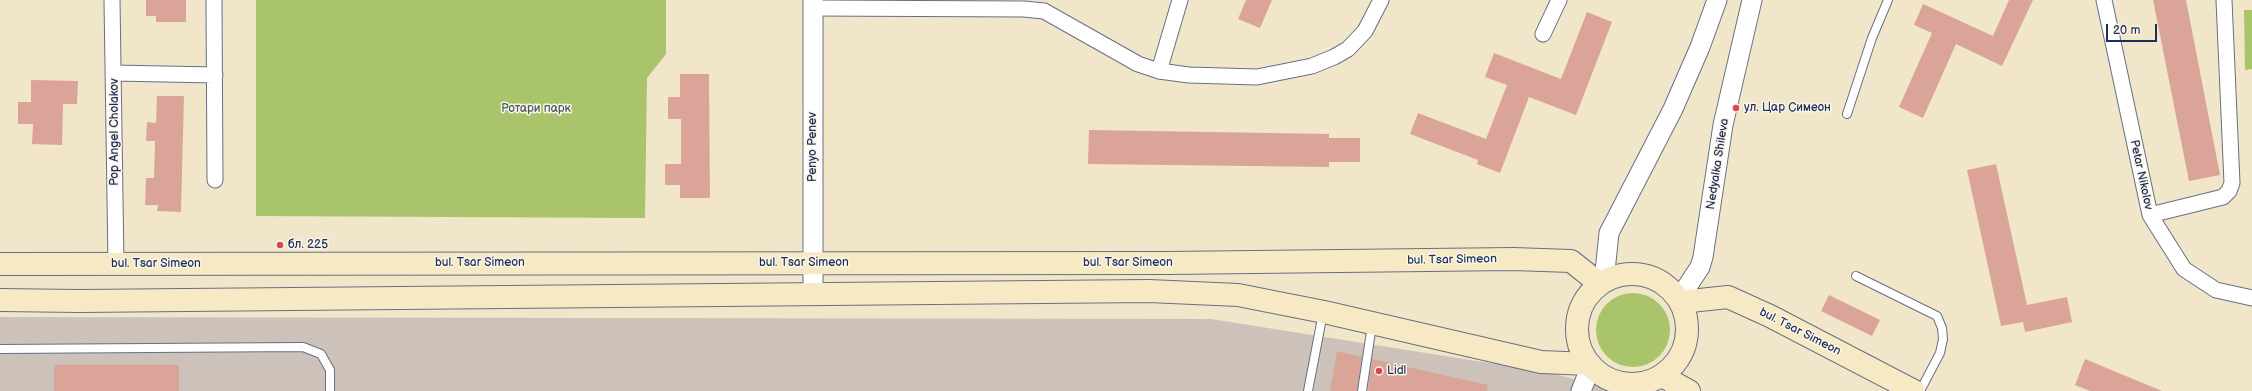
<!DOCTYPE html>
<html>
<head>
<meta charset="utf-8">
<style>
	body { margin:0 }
	#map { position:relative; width:2252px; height:391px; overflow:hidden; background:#f1e6c9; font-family:"Balsamiq Sans",sans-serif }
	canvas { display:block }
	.scale { position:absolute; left:2106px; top:24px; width:51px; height:18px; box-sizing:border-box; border:2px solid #1b2f5e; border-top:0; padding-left:5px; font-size:12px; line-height:14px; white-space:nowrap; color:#1b2f5e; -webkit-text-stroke:3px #fcf5e5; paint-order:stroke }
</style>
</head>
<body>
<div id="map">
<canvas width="2252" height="391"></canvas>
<div class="scale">20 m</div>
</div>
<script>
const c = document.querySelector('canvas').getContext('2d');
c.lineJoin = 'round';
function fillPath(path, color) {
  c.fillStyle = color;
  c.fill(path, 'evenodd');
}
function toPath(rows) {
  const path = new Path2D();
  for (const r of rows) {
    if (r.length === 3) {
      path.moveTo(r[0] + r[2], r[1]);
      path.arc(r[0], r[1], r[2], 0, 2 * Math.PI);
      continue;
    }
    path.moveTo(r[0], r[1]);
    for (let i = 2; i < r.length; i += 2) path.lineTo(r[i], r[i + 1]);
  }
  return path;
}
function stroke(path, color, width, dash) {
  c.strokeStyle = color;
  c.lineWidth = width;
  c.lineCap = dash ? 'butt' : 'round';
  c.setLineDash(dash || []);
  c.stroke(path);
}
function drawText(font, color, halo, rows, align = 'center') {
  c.font = font + ' "Balsamiq Sans",sans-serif';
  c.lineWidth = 3;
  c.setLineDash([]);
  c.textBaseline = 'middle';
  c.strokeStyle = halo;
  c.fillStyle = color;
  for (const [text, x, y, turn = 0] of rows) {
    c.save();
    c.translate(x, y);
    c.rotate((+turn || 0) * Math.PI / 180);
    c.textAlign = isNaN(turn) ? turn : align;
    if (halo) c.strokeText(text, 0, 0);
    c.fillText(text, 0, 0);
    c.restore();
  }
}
fillPath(toPath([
	[0,317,1211,319,1546,372,1623,391,0,391]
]), '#ccc2b9');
fillPath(toPath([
	[256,0,666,0,666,54,647,78,645,218,256,216],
	[2244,10,2252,10,2252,69,2245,70],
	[1633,330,37]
]), '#a9c46b');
fillPath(toPath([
	[146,0,186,0,186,22,156,22,156,16,146,16],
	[1246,0,1272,0,1260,28,1238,19],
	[2009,0,2033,0,2002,66,1956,44,1923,118,1899,107,1932,33,1914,25,1923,4,1993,36],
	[2153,0,2186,0,2220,175,2189,181],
	[1587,12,1612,22,1576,115,1529,97,1500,173,1477,164,1478,160,1410,134,1418,113,1486,139,1507,85,1485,77,1494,53,1561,79],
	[680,74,709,74,710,198,680,198,680,185,665,185,665,164,681,164,681,119,668,119,668,97,680,97],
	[31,80,78,81,77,104,63,104,62,145,32,144,33,124,18,124,18,102,31,102],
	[157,96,184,96,181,212,157,211,158,205,145,205,146,178,154,178,155,141,146,141,147,122,156,123],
	[1089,130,1329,134,1329,138,1360,138,1360,162,1329,162,1329,167,1088,164],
	[1996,164,2027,305,2067,297,2072,322,2025,332,2023,322,2001,326,1967,170],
	[1829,295,1880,320,1872,336,1821,311],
	[1337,351,1362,357,1357,391,1330,391],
	[1372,359,1488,385,1487,391,1368,391],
	[2085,359,2162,391,2090,391,2075,385],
	[54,365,179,365,179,391,54,391]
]), '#dba498');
const service = toPath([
	[1847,114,1872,38,1888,0],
	[1856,276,1937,316,1942,328,1943,339,1940,353,1920,391],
	[0,349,303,347,321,354,330,370,330,391],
	[1308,391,1323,313],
	[1362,391,1372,325]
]);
const minor = toPath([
	[112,0,116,264],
	[214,0,215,180],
	[2104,0,2150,215,2184,269,2216,290,2252,298],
	[813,8,1024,9,1044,11,1138,64,1159,71,1189,75,1257,77,1312,66,1334,57,1348,49,1365,31,1381,0],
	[1543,34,1559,0],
	[1159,71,1180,0],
	[114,73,215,75],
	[2150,215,2223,197,2229,191,2232,183,2224,0]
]);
const tertiary = toPath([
	[813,0,813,294],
	[1604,281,1609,233,1673,109,1700,47,1717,0],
	[1679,299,1700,267,1703,257,1723,125,1752,0],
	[1581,391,1591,366]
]);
const secondary = toPath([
	[0,264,1168,263,1513,259,1571,261,1600,284],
	[1632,329,55],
	[0,300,79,301,1149,291,1238,295,1324,312,1541,362,1589,364],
	[1681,302,1728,297,1770,316,1914,391],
	[1662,376,1689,391]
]);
stroke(service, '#666f83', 10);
stroke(minor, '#666f83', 17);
stroke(tertiary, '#666f83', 21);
stroke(secondary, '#666f83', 24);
stroke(service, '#fff', 8);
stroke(minor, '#fff', 15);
stroke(tertiary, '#fff', 19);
stroke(secondary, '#f7e9c3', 22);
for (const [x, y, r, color] of [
	[1736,108,4,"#d1495b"],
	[280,245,4,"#d1495b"],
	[1379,371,4,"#d1495b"]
]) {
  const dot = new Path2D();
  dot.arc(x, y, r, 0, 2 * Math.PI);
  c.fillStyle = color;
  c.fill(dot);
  stroke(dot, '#fcf5e5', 1.5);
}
drawText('12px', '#1b2f5e', '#fcf5e5', [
	["ул. Цар Симеон",1744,108],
	["бл. 225",288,245],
	["Lidl",1387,371]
], 'left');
drawText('12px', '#465c62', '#fcf5e5', [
	["Ротари парк",536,109]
]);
drawText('12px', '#1b2f5e', '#fcf5e5', [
	["Pop Angel Cholakov",115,132,-90],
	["Penyo Penev",813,147,-90],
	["Nedyalka Shileva",1718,164,-81],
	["Petar Nikolov",2141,175,78],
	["bul. Tsar Simeon",1452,260,-1],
	["bul. Tsar Simeon",480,263],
	["bul. Tsar Simeon",804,263],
	["bul. Tsar Simeon",1128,263],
	["bul. Tsar Simeon",156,264],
	["bul. Tsar Simeon",1800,332,27]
]);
</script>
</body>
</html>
